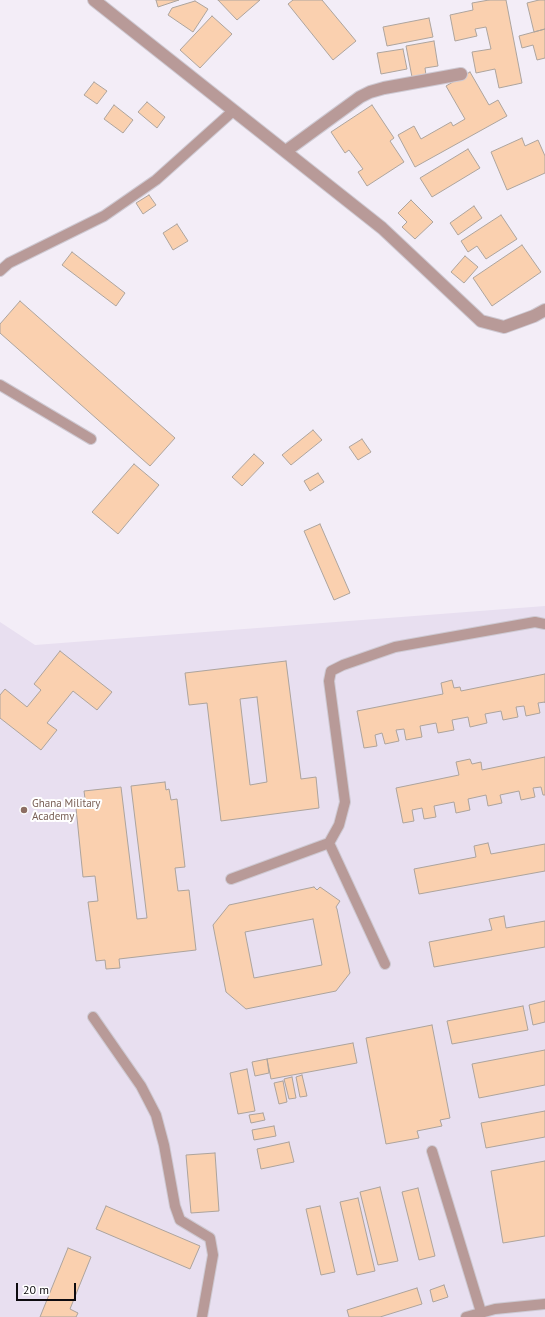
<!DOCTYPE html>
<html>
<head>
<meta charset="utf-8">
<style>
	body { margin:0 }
	#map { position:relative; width:545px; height:1317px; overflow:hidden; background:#f3edf7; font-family:"PT Sans",sans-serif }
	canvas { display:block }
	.scale { position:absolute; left:16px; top:1283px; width:60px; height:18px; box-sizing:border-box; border:2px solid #0d0b0f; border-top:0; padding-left:5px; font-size:12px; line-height:14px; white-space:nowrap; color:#0d0b0f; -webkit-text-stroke:3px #fff; paint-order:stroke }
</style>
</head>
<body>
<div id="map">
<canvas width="545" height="1317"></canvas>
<div class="scale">20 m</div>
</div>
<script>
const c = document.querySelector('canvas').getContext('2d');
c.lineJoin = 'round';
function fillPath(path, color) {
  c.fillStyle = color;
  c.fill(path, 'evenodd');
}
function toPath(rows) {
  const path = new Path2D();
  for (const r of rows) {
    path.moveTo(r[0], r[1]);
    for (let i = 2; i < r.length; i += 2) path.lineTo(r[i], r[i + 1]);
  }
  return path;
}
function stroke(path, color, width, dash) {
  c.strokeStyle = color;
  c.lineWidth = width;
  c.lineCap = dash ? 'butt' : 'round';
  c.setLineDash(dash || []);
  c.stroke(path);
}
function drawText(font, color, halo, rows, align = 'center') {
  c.font = font + ' "PT Sans",sans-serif';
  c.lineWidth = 4;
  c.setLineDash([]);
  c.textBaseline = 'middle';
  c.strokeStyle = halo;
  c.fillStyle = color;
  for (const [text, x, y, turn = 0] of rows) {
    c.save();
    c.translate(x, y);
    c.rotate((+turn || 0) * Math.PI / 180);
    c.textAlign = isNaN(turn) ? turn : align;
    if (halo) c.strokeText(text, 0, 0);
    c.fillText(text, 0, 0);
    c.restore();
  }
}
fillPath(toPath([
	[545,606,545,1317,0,1317,0,622,35,645]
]), '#e8dff0');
const building = toPath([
	[156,0,179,0,158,7,156,0],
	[218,0,260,0,237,20,218,0],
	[293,0,322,0,356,41,333,60,288,4,293,0],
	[489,0,506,0,522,83,499,88,495,69,476,73,472,52,491,49,486,27,475,29,477,36,455,41,450,15,473,10,472,3,489,0],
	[539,0,545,0,545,29,534,32,527,3,539,0],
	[195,1,208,9,193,32,168,15,172,8,195,1],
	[212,16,232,34,200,68,180,50,212,16],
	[429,18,433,37,387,46,383,27,429,18],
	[545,29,545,58,537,60,533,45,522,48,519,36,545,29],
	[434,41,438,66,425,68,426,75,412,77,406,46,434,41],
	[403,49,407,69,381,74,377,53,403,49],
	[470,72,489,105,498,100,507,116,415,167,398,135,414,126,421,139,451,122,453,126,465,119,446,86,470,72],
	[94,82,107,91,97,104,84,95,94,82],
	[147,102,165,117,157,128,138,112,147,102],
	[114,105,133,120,123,133,104,119,114,105],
	[372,105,394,138,390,141,404,162,367,186,358,172,363,169,349,150,345,153,331,132,372,105],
	[522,138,525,146,538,140,545,156,545,173,507,190,491,152,522,138],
	[468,149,480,168,432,197,420,178,468,149],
	[149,195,156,205,143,214,136,203,149,195],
	[411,200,433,222,415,239,402,227,407,222,398,213,411,200],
	[474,206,482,218,458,235,450,223,474,206],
	[501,215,517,239,486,259,477,246,468,252,461,241,501,215],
	[177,224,188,241,173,250,163,233,177,224],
	[522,245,541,272,492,306,473,278,522,245],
	[72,252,125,293,116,306,62,265,72,252],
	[465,256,478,267,464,283,451,272,465,256],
	[20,301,175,438,150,466,0,333,0,324,20,301],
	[313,430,322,440,291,465,282,455,313,430],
	[362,439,371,452,358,460,349,447,362,439],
	[254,454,264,463,242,486,232,477,254,454],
	[134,464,159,485,118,534,92,512,134,464],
	[318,473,324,482,310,491,304,481,318,473],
	[320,524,350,593,334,600,304,531,320,524],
	[60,651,112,692,97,710,73,691,47,723,57,730,41,750,0,718,0,695,5,689,27,707,41,690,34,684,60,651],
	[286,661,301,779,316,777,319,808,221,821,207,703,189,705,185,673,286,661],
	[257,697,267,782,250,785,240,699,257,697],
	[545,674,545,703,545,702,538,703,540,713,526,716,524,706,516,707,518,717,503,720,501,711,485,714,487,723,470,727,468,717,452,720,454,730,438,733,436,723,420,726,422,737,406,740,404,729,396,730,399,741,385,744,382,733,375,735,377,746,364,748,357,711,443,694,441,683,452,680,454,688,460,687,461,691,545,674],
	[545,757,545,795,543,795,541,787,533,788,535,797,521,800,519,791,500,795,502,803,488,806,486,795,468,799,470,810,456,813,454,802,434,806,436,817,424,819,422,808,412,810,414,821,403,823,396,788,459,775,456,762,470,759,472,764,481,762,482,770,545,757],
	[165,782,166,790,169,789,171,800,177,799,185,867,175,868,178,891,189,890,196,950,119,959,120,968,106,969,105,960,96,961,88,902,98,901,95,876,83,877,76,808,86,806,84,791,121,787,137,919,147,918,131,786,165,782],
	[488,843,491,854,545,844,545,871,419,894,414,869,476,857,474,846,488,843],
	[314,887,317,890,320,887,340,901,336,907,337,909,350,973,336,991,246,1009,226,992,213,925,229,905,314,887],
	[313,919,322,965,254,978,245,932,313,919],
	[504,916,506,928,545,921,545,947,434,967,429,942,492,930,489,919,504,916],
	[545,1001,545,1022,533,1025,529,1005,545,1001],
	[523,1006,528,1030,452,1044,447,1021,523,1006],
	[432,1025,450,1118,440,1120,442,1126,417,1131,419,1138,386,1144,366,1038,432,1025],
	[353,1043,357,1063,271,1079,267,1059,353,1043],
	[545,1050,545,1085,479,1098,472,1064,545,1050],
	[267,1059,269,1073,255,1076,252,1062,267,1059],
	[247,1069,255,1111,238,1114,230,1073,247,1069],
	[302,1075,307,1096,300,1097,296,1077,302,1075],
	[292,1077,296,1098,289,1099,284,1079,292,1077],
	[283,1081,287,1102,279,1104,274,1083,283,1081],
	[545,1111,545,1137,486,1148,481,1123,545,1111],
	[263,1113,265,1120,251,1123,249,1115,263,1113],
	[274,1126,276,1136,254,1140,252,1130,274,1126],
	[289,1142,294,1162,261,1169,257,1149,289,1142],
	[215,1153,219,1211,191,1213,186,1155,215,1153],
	[545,1161,545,1236,503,1243,491,1171,545,1161],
	[380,1187,398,1261,378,1265,360,1192,380,1187],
	[418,1188,435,1256,419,1260,402,1192,418,1188],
	[358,1198,375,1271,357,1275,340,1202,358,1198],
	[106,1206,200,1246,190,1269,96,1229,106,1206],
	[320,1206,335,1272,321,1275,306,1209,320,1206],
	[68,1248,91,1257,70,1309,78,1313,76,1317,40,1317,68,1248],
	[444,1285,448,1297,433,1302,430,1290,444,1285],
	[417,1288,422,1304,380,1317,349,1317,347,1310,417,1288]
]);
fillPath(building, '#fad0af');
stroke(building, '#ada49d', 1);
const service = toPath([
	[0,271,9,263,104,216,156,180,233,111],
	[0,385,91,439],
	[329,843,385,964],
	[231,879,329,843,339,825,345,802,329,681,331,671,343,665,395,647,535,622,545,624],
	[93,1017,141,1086,156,1115,164,1145,175,1206,180,1220,210,1238,213,1255,202,1317],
	[432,1151,481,1312],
	[466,1317,495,1309,545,1304]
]);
const minor = toPath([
	[94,0,382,228,481,321,504,327,534,316,545,310],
	[286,151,360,97,370,92,384,88,461,74]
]);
stroke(service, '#cec9d2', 12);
stroke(minor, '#cec9d2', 14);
stroke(service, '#b89a98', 10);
stroke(minor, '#b89a98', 12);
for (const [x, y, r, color] of [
	[24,810,4,"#8d6e63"]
]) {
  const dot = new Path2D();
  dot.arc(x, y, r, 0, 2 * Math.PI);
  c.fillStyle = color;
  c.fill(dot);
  stroke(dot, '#fff', 1.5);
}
drawText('11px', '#785e54', '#fff', [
	["Ghana Military",32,804],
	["Academy",32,817]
], 'left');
</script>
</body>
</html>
